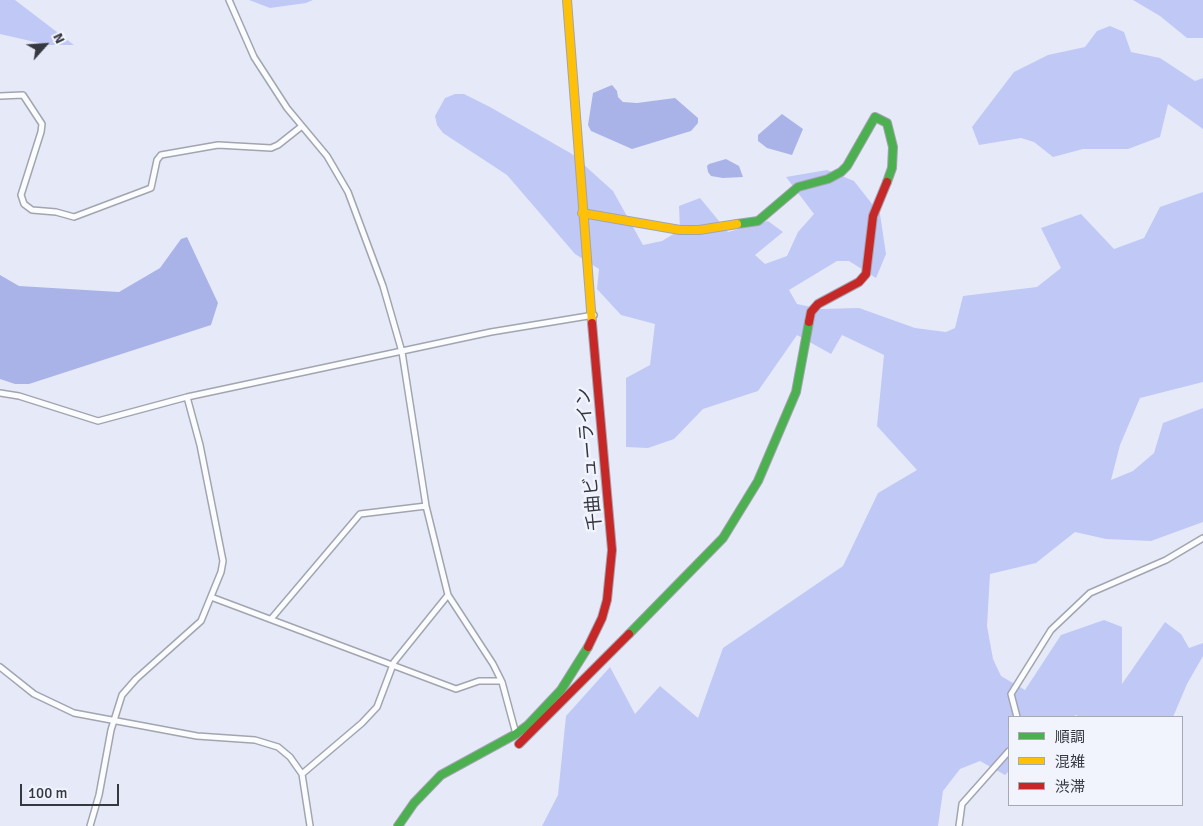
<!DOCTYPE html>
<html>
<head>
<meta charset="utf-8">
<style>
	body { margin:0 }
	#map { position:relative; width:1203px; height:826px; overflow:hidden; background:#e6eaf8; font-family:Signika,"Noto Sans JP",sans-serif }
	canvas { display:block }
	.legend { position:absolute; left:1008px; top:716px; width:175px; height:90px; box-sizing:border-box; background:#f1f3fd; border:1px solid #a6a8b2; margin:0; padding:6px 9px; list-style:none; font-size:15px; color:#353741 }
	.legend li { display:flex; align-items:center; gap:10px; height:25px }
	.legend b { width:25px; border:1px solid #a6a8b2 }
	.north { position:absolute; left:20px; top:20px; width:50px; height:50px; -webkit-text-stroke:4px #f1f3fd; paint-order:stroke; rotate:64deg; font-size:14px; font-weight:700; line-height:20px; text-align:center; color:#353741 }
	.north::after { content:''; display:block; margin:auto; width:18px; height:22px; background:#353741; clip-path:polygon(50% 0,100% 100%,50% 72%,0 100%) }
	.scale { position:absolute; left:20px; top:784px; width:99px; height:22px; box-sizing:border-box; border:2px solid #353741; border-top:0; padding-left:6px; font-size:15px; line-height:18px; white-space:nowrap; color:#353741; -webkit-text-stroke:4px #f1f3fd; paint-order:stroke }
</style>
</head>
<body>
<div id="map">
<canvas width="1203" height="826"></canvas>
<ul class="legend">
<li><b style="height:6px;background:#4caf50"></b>順調</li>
<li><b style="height:6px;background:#ffc107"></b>混雑</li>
<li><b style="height:6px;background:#c62828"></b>渋滞</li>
</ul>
<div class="north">N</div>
<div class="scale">100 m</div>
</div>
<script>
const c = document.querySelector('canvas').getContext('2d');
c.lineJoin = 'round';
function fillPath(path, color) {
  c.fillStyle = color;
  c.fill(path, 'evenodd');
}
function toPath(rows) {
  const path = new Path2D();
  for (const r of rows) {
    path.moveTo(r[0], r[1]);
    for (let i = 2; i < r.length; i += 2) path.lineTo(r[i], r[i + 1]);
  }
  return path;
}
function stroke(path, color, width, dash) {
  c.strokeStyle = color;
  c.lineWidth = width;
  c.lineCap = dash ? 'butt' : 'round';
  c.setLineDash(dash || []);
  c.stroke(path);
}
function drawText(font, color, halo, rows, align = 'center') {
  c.font = font + ' Signika,"Noto Sans JP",sans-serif';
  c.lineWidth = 5;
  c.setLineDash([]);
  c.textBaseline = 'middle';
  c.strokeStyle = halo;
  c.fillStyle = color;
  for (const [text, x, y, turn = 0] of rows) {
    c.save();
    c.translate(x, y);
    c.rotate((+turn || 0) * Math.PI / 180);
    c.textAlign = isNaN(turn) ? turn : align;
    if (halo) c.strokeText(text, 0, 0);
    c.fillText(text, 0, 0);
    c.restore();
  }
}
fillPath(toPath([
	[0,0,15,0,74,45,48,45,0,34],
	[249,0,313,0,306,3,270,8],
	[1133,0,1203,0,1203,38,1187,38,1160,16],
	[1110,26,1124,32,1131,52,1160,58,1195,81,1203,78,1203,129,1168,104,1160,137,1128,149,1083,149,1053,157,1034,142,1021,138,979,145,972,127,1014,72,1048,55,1085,47,1097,31],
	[455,94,464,94,490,107,572,154,613,191,643,245,662,241,680,230,679,206,700,198,728,232,768,221,783,232,755,255,765,264,787,256,798,232,814,214,786,177,827,170,854,181,880,214,886,254,876,278,849,261,837,261,789,290,797,304,821,309,859,308,915,328,946,332,955,328,963,296,1037,287,1061,268,1041,228,1081,214,1114,249,1144,238,1160,207,1203,192,1203,382,1140,398,1120,445,1111,480,1133,471,1154,453,1163,423,1203,408,1203,522,1151,541,1106,539,1075,532,1036,563,990,574,987,626,993,659,1001,676,1025,690,1061,635,1104,620,1122,627,1122,684,1165,622,1181,634,1189,648,1203,643,1203,656,1187,684,1173,717,1080,717,1076,715,1073,717,1009,717,1009,771,1005,775,980,761,960,769,943,791,938,826,542,826,558,795,566,716,610,667,635,714,660,686,698,718,723,648,843,566,878,493,917,470,877,426,884,355,842,335,831,354,797,335,758,391,703,409,674,439,648,448,626,447,626,378,650,365,655,324,621,315,597,289,599,269,575,254,507,175,443,133,437,125,435,116,445,98]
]), '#c0c8f6');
fillPath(toPath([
	[612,85,617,91,618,97,623,102,637,103,675,98,698,118,698,123,691,131,632,149,591,131,588,125,593,93],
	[782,114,803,129,792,155,767,148,758,141,758,135],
	[726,159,739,166,743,177,723,178,711,176,708,172,707,166,709,164],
	[187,237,218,303,211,325,29,384,15,384,0,379,0,275,19,286,119,292,160,268,181,239]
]), '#a9b3e8');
const street = toPath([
	[229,0,254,57,287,108,327,156,348,192,383,286,402,352,426,506,448,595,493,664,502,682,516,734],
	[0,96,23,95,42,124,41,132,21,195,24,204,32,210,56,212,74,217,151,188,157,160,161,155,218,145,271,148,278,145,302,126],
	[0,393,19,396,98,421,187,397,491,332,594,315],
	[211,597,456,689,479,681,501,681],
	[271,619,360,514,426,506],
	[0,667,34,694,74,713,197,736,255,740,278,747,290,757,302,774,310,826],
	[1017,717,1011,694,1051,630,1090,593,1166,560,1203,538],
	[302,774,362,723,377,707,394,662,448,595],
	[90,826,99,795,111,730,122,695,136,679,201,621,221,572,223,561,200,445,187,397],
	[959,826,962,804,1009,751]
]);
const fast = toPath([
	[737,224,758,221,798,187,828,179,841,172,847,166,875,117,887,123,893,147,892,168,887,182],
	[629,634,723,538,758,481,796,392,809,322],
	[398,826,414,803,441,775,516,734,528,725,561,690,588,647]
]);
const slow = toPath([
	[567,0,592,323],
	[582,213,680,230,699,230,737,224]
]);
const jam = toPath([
	[809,322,811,312,818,304,859,282,866,274,873,216,887,182],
	[588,647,602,618,607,600,612,550,592,323],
	[519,744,629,634]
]);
stroke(street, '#a2a5af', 8);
stroke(fast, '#a2a5af', 10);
stroke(slow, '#a2a5af', 10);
stroke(jam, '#a2a5af', 10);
stroke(street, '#fbfcfe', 5);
stroke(fast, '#4caf50', 8);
stroke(slow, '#ffc107', 8);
stroke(jam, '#c62828', 8);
drawText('18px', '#353741', '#f1f3fd', [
	["千曲ビューライン",590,459,-95]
]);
</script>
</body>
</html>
